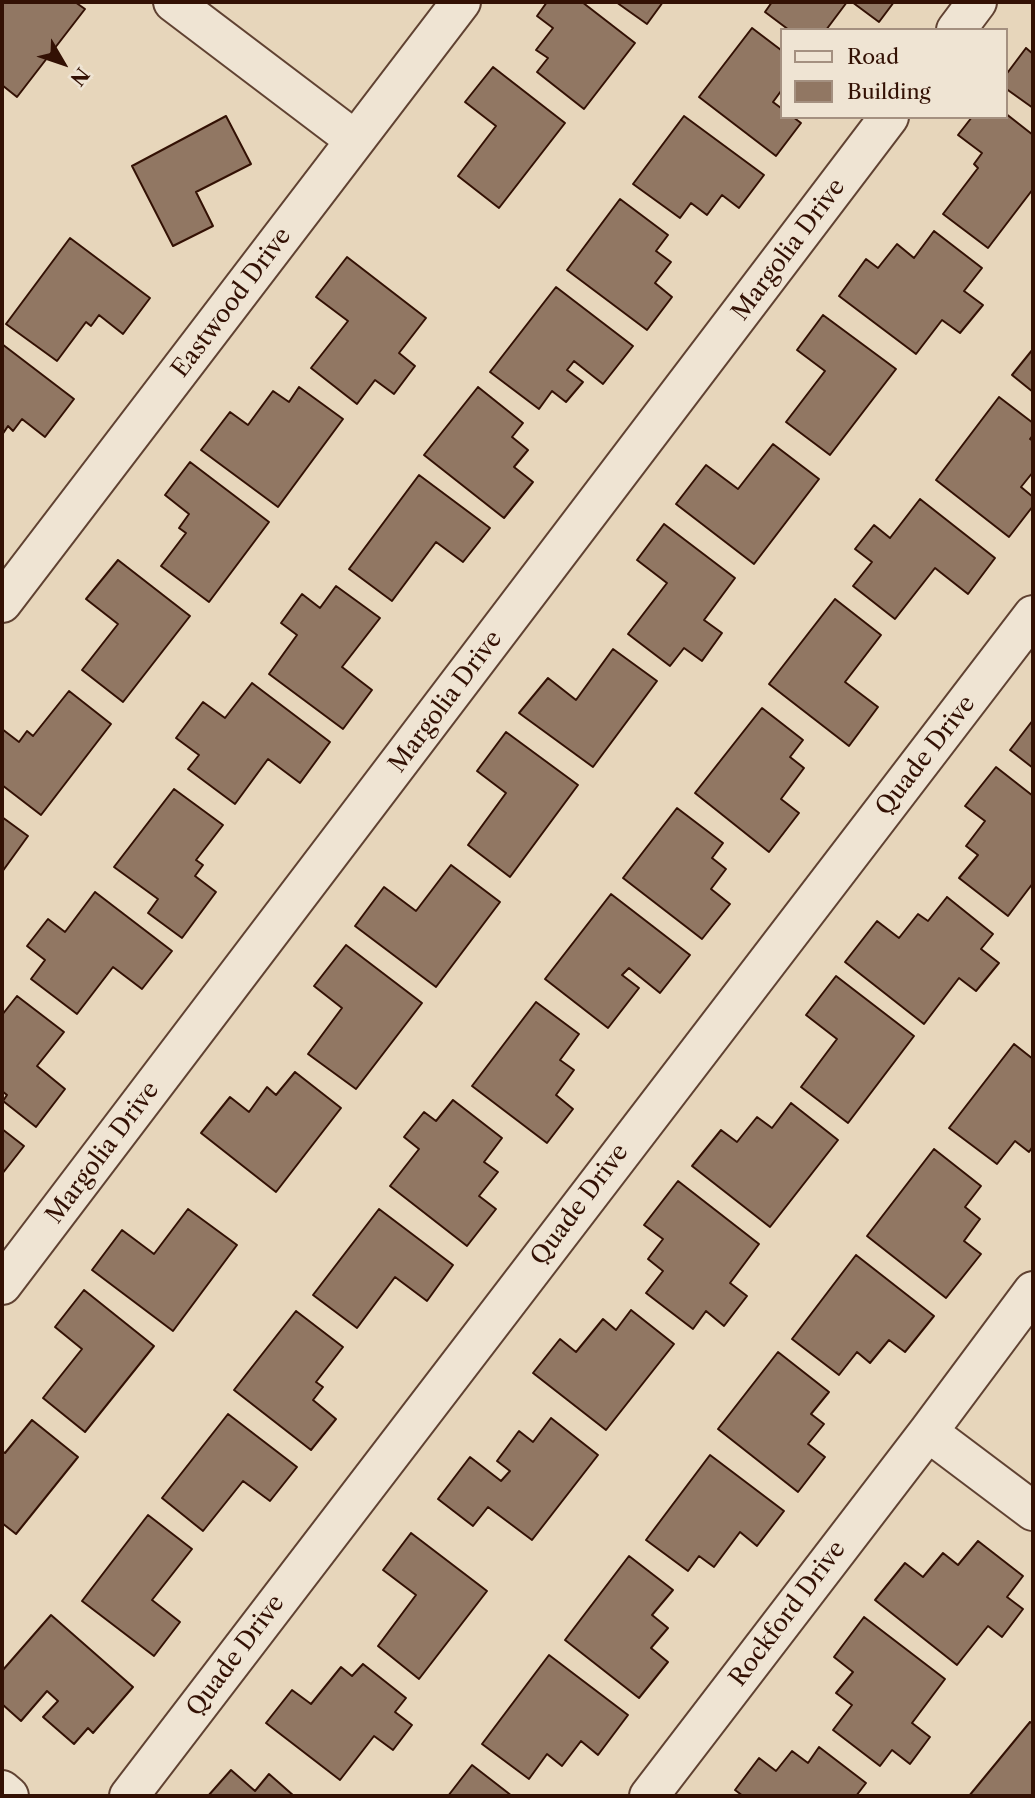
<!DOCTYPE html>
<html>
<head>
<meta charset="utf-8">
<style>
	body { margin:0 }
	#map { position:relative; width:1035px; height:1798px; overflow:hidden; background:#e7d6bb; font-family:"Libre Caslon Text",serif }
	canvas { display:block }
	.frame { position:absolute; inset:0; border:4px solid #331104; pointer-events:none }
	.legend { position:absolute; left:780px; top:28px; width:228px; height:91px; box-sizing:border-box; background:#efe4d3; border:2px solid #a49080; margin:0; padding:9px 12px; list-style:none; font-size:21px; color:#331104 }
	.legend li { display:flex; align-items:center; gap:14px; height:35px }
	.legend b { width:35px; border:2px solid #a49080 }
	.north { position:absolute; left:28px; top:28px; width:70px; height:70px; -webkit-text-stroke:5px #efe4d3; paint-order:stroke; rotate:129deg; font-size:19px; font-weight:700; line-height:28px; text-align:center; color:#331104 }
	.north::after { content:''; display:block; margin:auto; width:24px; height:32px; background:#331104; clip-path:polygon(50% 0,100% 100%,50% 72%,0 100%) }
</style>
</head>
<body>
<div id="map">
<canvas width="1035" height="1798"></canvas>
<div class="frame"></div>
<ul class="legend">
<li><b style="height:9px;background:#efe4d3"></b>Road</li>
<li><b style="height:19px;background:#917763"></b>Building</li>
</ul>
<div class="north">N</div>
</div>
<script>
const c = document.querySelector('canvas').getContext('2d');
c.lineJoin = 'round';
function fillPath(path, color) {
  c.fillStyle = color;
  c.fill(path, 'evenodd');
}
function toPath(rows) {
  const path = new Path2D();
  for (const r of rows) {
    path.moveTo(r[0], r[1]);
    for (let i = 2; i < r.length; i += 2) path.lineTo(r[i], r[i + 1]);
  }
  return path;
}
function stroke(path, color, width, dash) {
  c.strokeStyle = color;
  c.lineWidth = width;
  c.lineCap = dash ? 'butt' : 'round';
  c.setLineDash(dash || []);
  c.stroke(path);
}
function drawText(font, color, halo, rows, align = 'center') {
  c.font = font + ' "Libre Caslon Text",serif';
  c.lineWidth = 6;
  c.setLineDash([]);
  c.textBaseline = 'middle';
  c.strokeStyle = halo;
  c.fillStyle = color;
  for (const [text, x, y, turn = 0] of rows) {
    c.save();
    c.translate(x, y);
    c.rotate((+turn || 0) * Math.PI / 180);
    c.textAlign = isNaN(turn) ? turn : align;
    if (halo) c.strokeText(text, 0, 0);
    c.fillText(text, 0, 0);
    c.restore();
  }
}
const building = toPath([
	[2,2,75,2,85,9,17,97,2,85,2,2],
	[547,2,582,2,635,43,584,109,537,72,548,58,536,50,553,28,537,16,547,2],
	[616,2,663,2,647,24,616,2],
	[772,2,847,2,826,30,789,30,765,12,772,2],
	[852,2,894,2,879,22,852,2],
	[752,28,781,50,781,91,773,102,781,108,781,117,793,117,801,123,776,156,699,97,752,28],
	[1026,48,1033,54,1033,108,1005,88,1005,76,1026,48],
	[493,67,565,123,499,208,458,176,496,126,465,102,493,67],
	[1005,113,1033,135,1033,189,988,248,943,214,978,168,974,164,982,153,958,135,972,117,1005,117,1005,113],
	[226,116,251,164,196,192,213,226,173,246,132,166,226,116],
	[684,116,764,175,739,208,722,195,707,215,691,203,680,218,633,184,684,116],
	[620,199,668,235,656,251,671,262,655,283,672,297,647,330,567,270,620,199],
	[934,231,982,268,964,291,983,305,960,333,942,320,916,354,839,296,866,259,878,268,897,244,914,258,934,231],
	[70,238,150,298,123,334,99,315,91,326,86,322,57,361,6,324,70,238],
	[347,257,426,318,399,353,415,366,394,394,375,380,357,404,311,368,348,321,316,297,347,257],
	[556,287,633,346,603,384,574,361,567,370,583,382,566,402,552,391,539,409,490,372,556,287],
	[823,315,896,369,830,455,786,422,825,371,797,350,823,315],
	[2,344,74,399,45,437,22,419,13,431,8,426,2,435,2,344],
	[1033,349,1033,392,1012,375,1033,349],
	[299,387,343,419,278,507,201,450,230,412,248,425,273,391,289,402,299,387],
	[478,387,523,423,512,437,528,450,514,467,533,482,504,518,424,455,478,387],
	[999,397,1033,423,1033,435,1030,439,1033,441,1033,472,1021,487,1033,497,1033,506,1009,537,936,480,999,397],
	[773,444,819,479,754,564,676,504,706,465,738,489,773,444],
	[190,462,269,522,209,602,161,566,186,533,179,528,189,514,165,495,190,462],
	[419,475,490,528,463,562,436,542,392,601,349,569,419,475],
	[920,499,995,558,968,594,935,568,895,619,853,586,872,562,855,549,874,525,890,538,920,499],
	[664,524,735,578,704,620,722,633,702,661,684,648,670,666,628,634,667,583,637,560,664,524],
	[118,560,190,616,123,702,82,670,118,624,86,599,118,560],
	[336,586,380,618,342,667,372,690,343,729,269,674,297,635,281,623,302,594,320,608,336,586],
	[835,599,881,635,845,682,878,707,849,746,769,684,835,599],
	[613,649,657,681,593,767,519,713,548,678,576,700,613,649],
	[252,683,330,742,300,783,268,759,235,804,188,769,199,755,176,738,203,702,225,718,252,683],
	[69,691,111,724,41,815,2,785,2,729,19,742,27,731,33,736,69,691],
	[762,708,803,740,790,757,804,768,781,799,799,813,769,852,695,793,762,708],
	[1033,720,1033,768,1010,750,1033,720],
	[506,732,578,785,510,877,468,845,506,793,477,771,506,732],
	[996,767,1033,796,1033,883,1008,916,959,878,978,855,966,846,985,821,965,806,996,767],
	[174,789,223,825,196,860,203,865,195,876,216,892,182,938,148,913,158,899,114,867,174,789],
	[677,808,723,843,712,858,726,869,711,889,730,904,702,939,623,878,677,808],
	[2,817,28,836,2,872,2,817],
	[451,865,500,902,436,987,355,926,384,887,416,911,451,865],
	[95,892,172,951,142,989,113,967,77,1014,31,979,45,960,27,946,48,919,65,932,95,892],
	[611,894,690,955,660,993,629,968,622,975,639,988,608,1028,545,979,611,894],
	[947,897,993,934,981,949,999,963,976,991,959,978,924,1024,845,962,877,921,899,938,918,914,928,921,947,897],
	[346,945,422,1003,356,1089,308,1054,342,1008,314,986,346,945],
	[836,976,914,1036,848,1123,801,1087,837,1039,806,1015,836,976],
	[17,996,64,1032,37,1066,65,1089,36,1127,3,1101,7,1095,2,1091,2,1015,17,996],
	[536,1002,579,1034,560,1060,574,1070,556,1095,573,1109,547,1143,472,1086,536,1002],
	[1014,1044,1033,1059,1033,1146,1029,1152,1015,1141,997,1164,949,1128,1014,1044],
	[295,1072,341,1108,276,1192,201,1133,230,1097,249,1112,267,1087,276,1095,295,1072],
	[453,1100,502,1138,484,1162,498,1172,479,1196,496,1209,467,1246,390,1186,419,1149,404,1137,424,1112,436,1121,453,1100],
	[791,1103,838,1140,770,1227,692,1166,721,1130,737,1142,757,1117,772,1128,791,1103],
	[2,1129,24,1146,2,1174,2,1129],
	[934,1149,981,1186,965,1207,980,1219,964,1241,981,1254,946,1298,867,1236,934,1149],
	[678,1181,759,1244,730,1283,747,1296,724,1326,706,1311,693,1329,646,1293,663,1271,648,1259,663,1239,644,1225,678,1181],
	[188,1209,237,1245,173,1331,92,1270,122,1230,154,1254,188,1209],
	[379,1209,453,1265,427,1301,395,1277,357,1328,313,1295,379,1209],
	[856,1255,934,1316,905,1352,889,1340,870,1363,857,1352,839,1375,792,1339,856,1255],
	[84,1290,154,1346,85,1432,43,1398,82,1349,55,1327,84,1290],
	[631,1310,674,1344,606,1430,533,1373,560,1339,576,1352,603,1319,616,1330,631,1310],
	[296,1311,343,1347,316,1382,323,1387,313,1400,336,1419,311,1450,234,1390,296,1311],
	[778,1352,829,1392,811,1414,824,1424,808,1444,825,1457,798,1492,718,1429,778,1352],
	[228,1414,297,1467,270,1501,243,1481,203,1531,162,1498,228,1414],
	[551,1418,598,1455,532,1540,488,1507,473,1526,438,1499,470,1457,501,1481,510,1471,497,1461,519,1431,533,1442,551,1418],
	[32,1420,78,1457,16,1534,2,1523,2,1451,5,1453,32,1420],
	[710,1455,784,1511,757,1546,740,1532,714,1567,699,1556,688,1571,646,1540,710,1455],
	[148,1515,192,1549,152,1600,180,1622,154,1656,82,1601,148,1515],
	[411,1533,487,1591,419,1679,378,1646,416,1595,383,1570,411,1533],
	[978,1541,1023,1576,1007,1597,1023,1609,1002,1637,988,1626,957,1665,875,1600,905,1563,923,1577,943,1553,958,1565,978,1541],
	[629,1556,673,1590,652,1615,668,1628,651,1648,668,1662,639,1698,565,1640,629,1556],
	[51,1615,133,1687,93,1733,88,1728,74,1744,43,1717,58,1701,47,1691,21,1721,2,1704,2,1671,51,1615],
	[864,1617,945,1679,912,1723,930,1737,910,1764,892,1750,880,1766,833,1730,852,1705,836,1693,853,1672,834,1657,864,1617],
	[549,1655,628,1715,598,1755,581,1741,562,1766,547,1754,529,1779,482,1744,549,1655],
	[363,1664,406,1698,395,1712,412,1725,393,1750,374,1736,340,1780,266,1723,292,1690,311,1704,341,1667,352,1676,363,1664],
	[1030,1722,1033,1724,1033,1796,969,1796,1030,1722],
	[819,1747,866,1783,856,1796,743,1796,735,1790,759,1758,776,1771,792,1751,808,1763,819,1747],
	[472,1765,512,1796,448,1796,472,1765],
	[231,1770,255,1791,269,1774,294,1796,208,1796,231,1770]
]);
fillPath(building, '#917763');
stroke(building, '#331104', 2);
const minor = toPath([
	[173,2,355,140],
	[956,30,977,2],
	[2,603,461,2],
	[2,1285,889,117],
	[1033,1291,928,1432,1033,1511],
	[2,1790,9,1796],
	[129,1796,1033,615],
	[649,1796,928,1432]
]);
stroke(minor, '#604232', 42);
stroke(minor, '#efe4d3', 38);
drawText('24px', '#331104', '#efe4d3', [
	["Margolia Drive",789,250,-53],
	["Eastwood Drive",232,303,-53],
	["Margolia Drive",446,702,-53],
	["Quade Drive",926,756,-52],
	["Margolia Drive",103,1153,-53],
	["Quade Drive",580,1205,-53],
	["Rockford Drive",788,1614,-53],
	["Quade Drive",236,1656,-53]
]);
</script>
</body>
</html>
